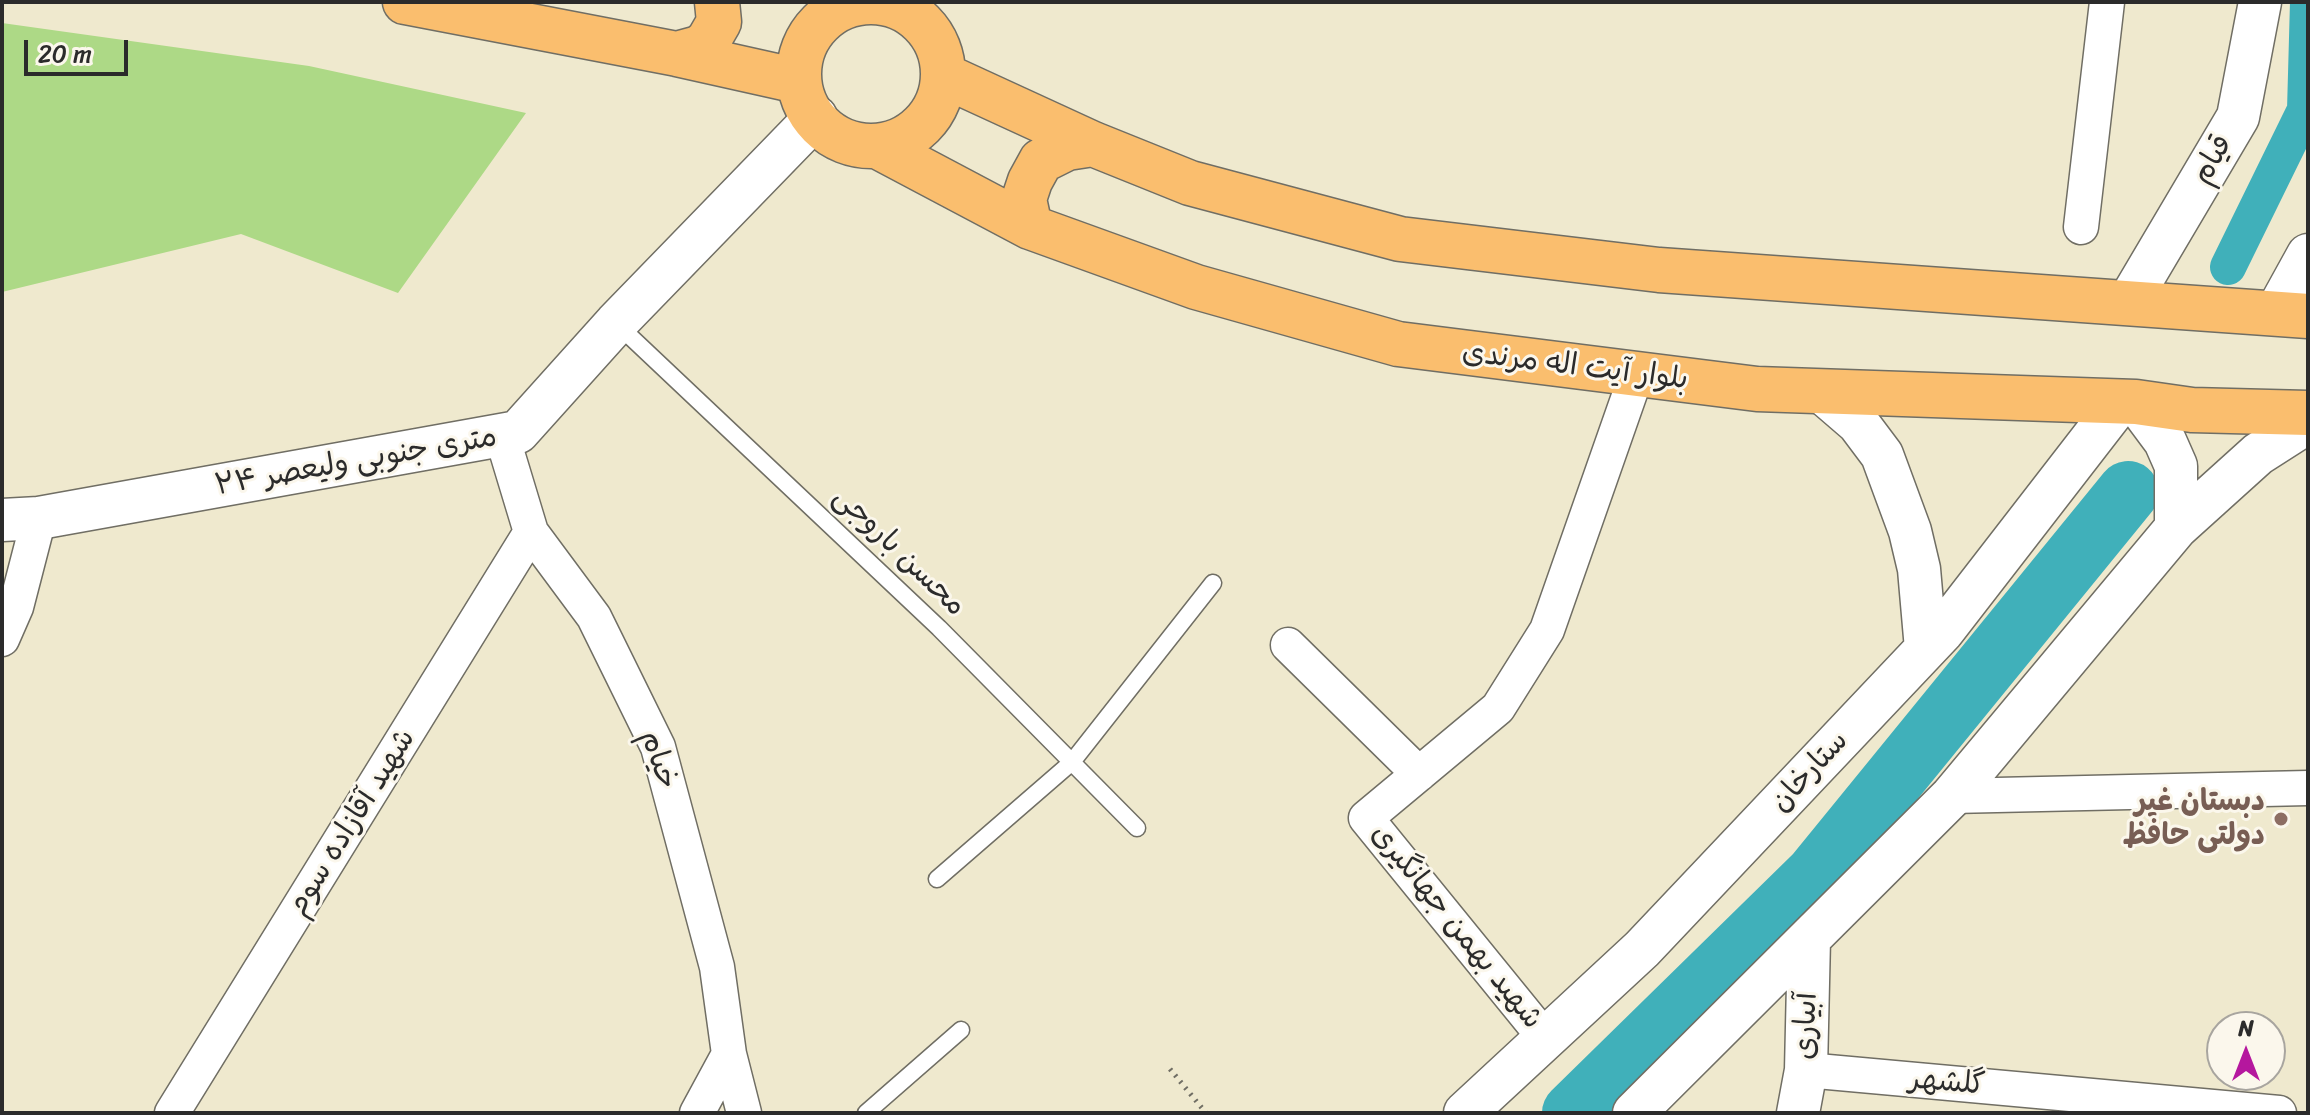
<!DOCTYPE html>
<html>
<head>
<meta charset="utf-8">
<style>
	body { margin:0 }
	#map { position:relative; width:2310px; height:1115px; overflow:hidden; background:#efe9ce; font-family:Sriracha,sans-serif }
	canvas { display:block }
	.frame { position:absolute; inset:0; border:4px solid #2b2b2b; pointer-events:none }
	.north { position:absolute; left:2206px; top:1011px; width:80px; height:80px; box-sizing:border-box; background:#fbf7ec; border:2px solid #a8a59f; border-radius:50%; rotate:0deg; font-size:22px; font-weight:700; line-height:32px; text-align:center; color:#2b2b2b }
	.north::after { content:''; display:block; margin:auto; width:28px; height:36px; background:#b5179e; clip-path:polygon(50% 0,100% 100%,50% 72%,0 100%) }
	.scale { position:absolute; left:24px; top:40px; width:104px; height:36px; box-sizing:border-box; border:4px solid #2b2b2b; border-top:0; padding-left:10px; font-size:24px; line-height:28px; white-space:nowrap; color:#2b2b2b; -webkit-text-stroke:6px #fbf7ec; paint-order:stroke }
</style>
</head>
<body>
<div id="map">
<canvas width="2310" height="1115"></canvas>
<div class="frame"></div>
<div class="north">N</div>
<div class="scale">20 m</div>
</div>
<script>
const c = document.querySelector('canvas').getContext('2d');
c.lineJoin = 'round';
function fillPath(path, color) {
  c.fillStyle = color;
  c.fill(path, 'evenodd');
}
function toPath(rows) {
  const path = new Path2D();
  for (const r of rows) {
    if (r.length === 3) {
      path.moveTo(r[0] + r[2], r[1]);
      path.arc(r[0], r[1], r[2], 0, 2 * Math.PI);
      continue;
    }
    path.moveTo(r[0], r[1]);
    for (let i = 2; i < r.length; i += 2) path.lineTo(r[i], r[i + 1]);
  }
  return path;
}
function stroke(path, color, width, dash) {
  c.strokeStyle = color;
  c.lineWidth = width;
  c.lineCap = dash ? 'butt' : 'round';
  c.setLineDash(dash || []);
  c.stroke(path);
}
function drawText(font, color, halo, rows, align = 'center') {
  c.font = font + ' Sriracha,"Playpen Sans Arabic",sans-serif';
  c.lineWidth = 6;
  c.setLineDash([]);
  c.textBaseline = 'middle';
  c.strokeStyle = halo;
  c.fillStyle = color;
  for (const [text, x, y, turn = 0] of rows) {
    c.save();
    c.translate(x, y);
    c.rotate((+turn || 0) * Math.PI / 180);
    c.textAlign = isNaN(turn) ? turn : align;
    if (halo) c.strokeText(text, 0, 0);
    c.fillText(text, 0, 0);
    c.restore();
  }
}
fillPath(toPath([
	[2,23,309,66,526,113,398,293,241,234,2,292]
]), '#add986');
stroke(toPath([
	[2228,267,2305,110,2308,2]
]), '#40b0ba', 36);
stroke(toPath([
	[1573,1113,1815,876,2128,492]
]), '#40b0ba', 62);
const service = toPath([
	[617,324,939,628,1137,828],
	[937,879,1072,762,1213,583],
	[866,1113,961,1030]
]);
const minor = toPath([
	[2081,227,2107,2],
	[502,436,531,532,594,617,658,747,717,967,729,1054,744,1113],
	[2,639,16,607,39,518],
	[1288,645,1419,774],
	[1952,796,2308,788],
	[1545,1038,1366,818,1498,708,1547,630,1636,376],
	[1806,1070,2279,1113],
	[172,1113,531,532],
	[697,1113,729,1054]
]);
const tertiary = toPath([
	[851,2,851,4],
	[890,2,890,3],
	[2128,303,2238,117,2260,2],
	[2276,313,2308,255],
	[1822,392,1858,423,1882,455,1910,531,1919,569,1926,649],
	[2136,402,2165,441,2176,466,2176,528],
	[2,520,39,518,518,432,616,323,816,117],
	[1465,1113,1642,949,1943,631,2121,401],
	[1634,1113,1952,796,2176,528,2258,454,2308,422],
	[1798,1113,1806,1070,1809,939]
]);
const primary = toPath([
	[871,74,72],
	[405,2,677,54,798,81],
	[677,54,699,48,708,41,719,22,717,2],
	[945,76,1093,144,1190,183,1400,239,1659,270,2308,316],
	[879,147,1030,227,1196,287,1398,344,1757,389,2136,402,2192,410,2308,413],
	[1030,227,1024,199,1030,181,1041,161,1067,148,1093,144]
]);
stroke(service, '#706e64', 19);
stroke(minor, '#706e64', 37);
stroke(tertiary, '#706e64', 45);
stroke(primary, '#706e64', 47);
stroke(toPath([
	[1170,1069,1206,1113]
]), '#706e64', 5, [2, 6]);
stroke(service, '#fff', 16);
stroke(minor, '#fff', 34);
stroke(tertiary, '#fff', 42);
stroke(primary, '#fabe6e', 44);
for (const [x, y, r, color] of [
	[2281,819,8,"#8d6e63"]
]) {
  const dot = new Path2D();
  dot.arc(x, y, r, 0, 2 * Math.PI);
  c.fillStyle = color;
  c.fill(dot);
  stroke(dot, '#fbf7ec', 3);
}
drawText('30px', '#2b2b2b', '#fbf7ec', [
	["قیام",2213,160,-60],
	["بلوار آیت اله مرندی",1575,367,7],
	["۲۴ متری جنوبی ولیعصر",356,462,-10],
	["محسن باروجی",899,552,44],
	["خیام",658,760,71],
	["ستارخان",1810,772,-47],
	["شهید آقازاده سوم",352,823,-58],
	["شهید بهمن جهانگیری",1456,927,51],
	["آبیاری",1807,1026,-88],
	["گلشهر",1947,1083,5]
]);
drawText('bold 30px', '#785e54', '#fbf7ec', [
	["دبستان غیر",2265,802],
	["دولتی حافظ",2265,836]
], 'right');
</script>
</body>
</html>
